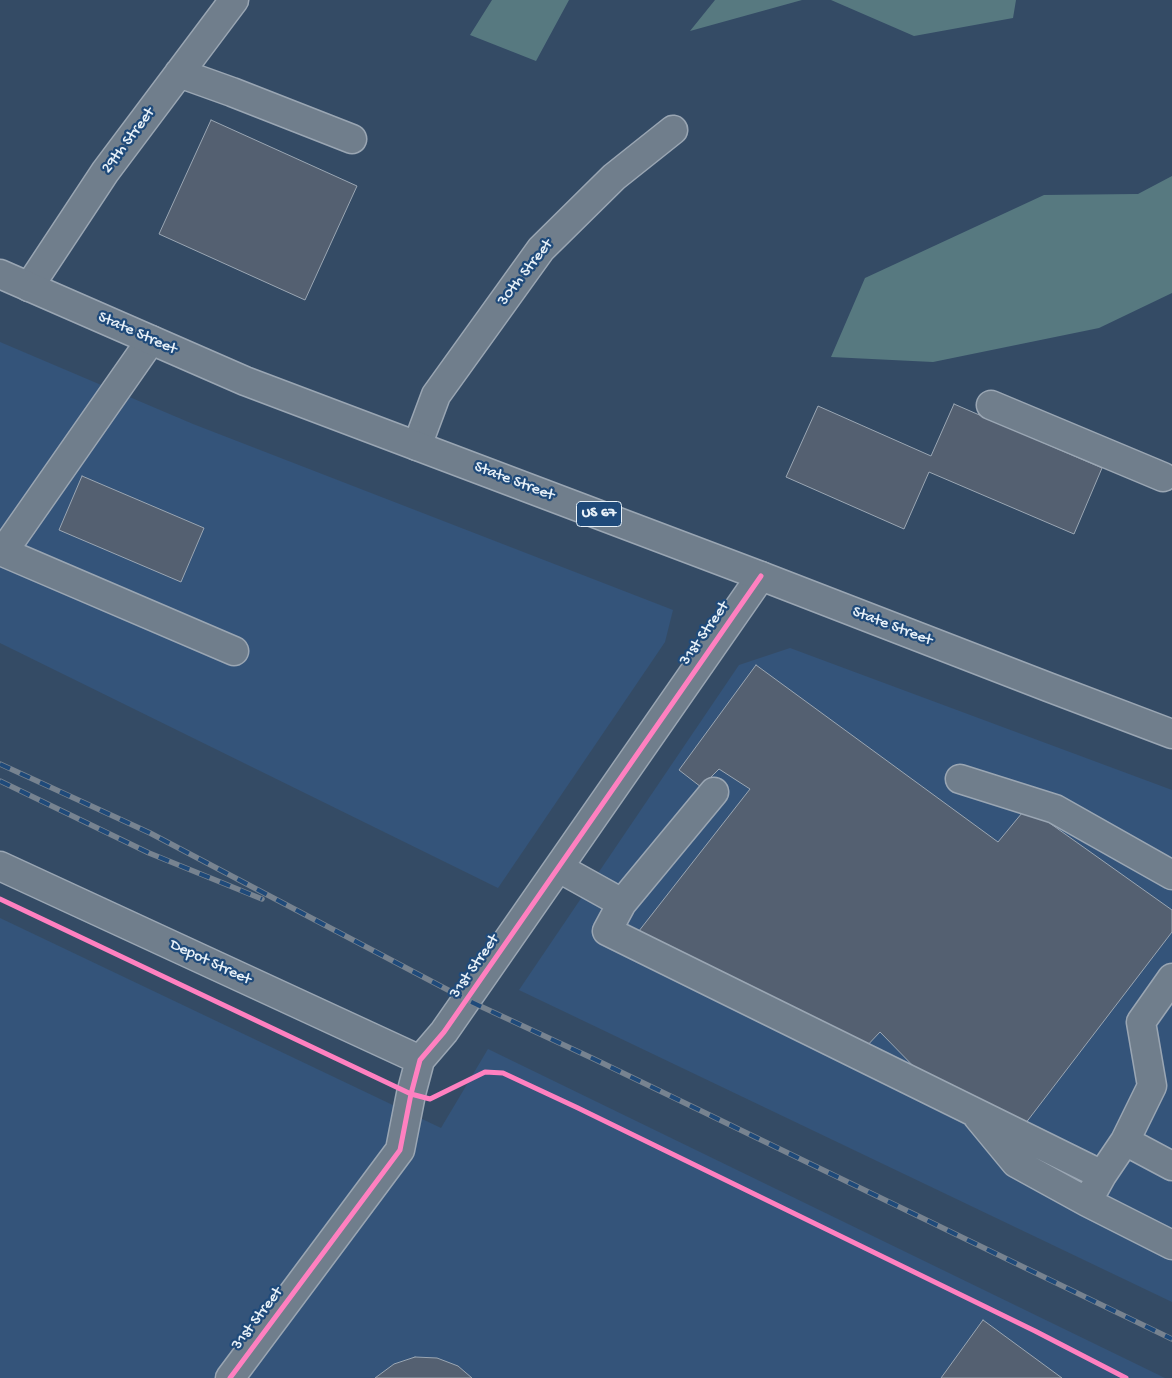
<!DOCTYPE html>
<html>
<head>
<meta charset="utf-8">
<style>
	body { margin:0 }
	canvas { display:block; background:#344b65 }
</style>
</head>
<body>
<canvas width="1172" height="1378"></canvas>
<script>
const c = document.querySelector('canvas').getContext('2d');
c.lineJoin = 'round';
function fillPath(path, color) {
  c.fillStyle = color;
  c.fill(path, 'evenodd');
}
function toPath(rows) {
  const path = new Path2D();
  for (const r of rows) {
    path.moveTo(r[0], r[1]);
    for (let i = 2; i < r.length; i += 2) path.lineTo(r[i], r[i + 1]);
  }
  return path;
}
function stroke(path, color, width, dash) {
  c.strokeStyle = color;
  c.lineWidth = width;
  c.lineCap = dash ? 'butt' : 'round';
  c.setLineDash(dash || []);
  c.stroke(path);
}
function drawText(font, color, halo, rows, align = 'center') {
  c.font = font + ' "Gochi Hand",sans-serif';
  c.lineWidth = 4.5;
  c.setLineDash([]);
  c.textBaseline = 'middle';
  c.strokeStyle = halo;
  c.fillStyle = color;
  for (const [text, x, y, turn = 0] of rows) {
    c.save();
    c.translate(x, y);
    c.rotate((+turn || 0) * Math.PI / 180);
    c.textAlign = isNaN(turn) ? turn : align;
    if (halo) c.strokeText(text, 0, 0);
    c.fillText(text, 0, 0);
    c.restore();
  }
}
fillPath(toPath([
	[0,342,193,424,673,610,665,642,498,888,0,643],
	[790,648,1172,790,1172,1302,519,990,739,665],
	[0,918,441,1128,488,1049,1165,1378,0,1378]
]), '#34547a');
fillPath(toPath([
	[492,0,569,0,536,61,470,35],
	[715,0,802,0,690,31],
	[831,0,1016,0,1013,18,914,36],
	[1172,176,1172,293,1099,328,933,362,831,357,865,278,1044,195,1138,194]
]), '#577980');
const building = toPath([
	[211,120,357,186,305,300,159,234,211,120],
	[954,404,1102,468,1074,534,929,472,904,529,786,477,818,406,931,456,954,404],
	[82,476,204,528,181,582,59,530,82,476],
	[756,665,998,842,1027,807,1172,910,1172,932,1025,1124,922,1075,880,1032,863,1050,635,936,750,789,719,769,701,787,679,770,756,665],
	[983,1320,1062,1378,941,1378,983,1320],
	[415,1357,437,1358,458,1366,472,1378,375,1378,394,1364,415,1357]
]);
fillPath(building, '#546071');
stroke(building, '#9aa6b3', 1);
const minor = toPath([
	[179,73,232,92,352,139],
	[29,287,105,172,234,0],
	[151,340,3,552,234,651],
	[991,405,1163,477],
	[417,446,436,395,541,249,614,177,673,130],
	[960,779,1055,809,1172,875],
	[0,866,420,1060],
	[559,868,622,903,607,931,1102,1175,1087,1202],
	[622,903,714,792],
	[978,1117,1016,1163,1087,1202,1172,1245],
	[1125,1141,1172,1166],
	[1102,1175,1125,1141,1152,1086,1141,1022,1172,978],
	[230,1378,400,1150,411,1094,420,1060,444,1032,761,576]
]);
const major = toPath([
	[0,274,245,381,761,576,1048,687,1172,734]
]);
stroke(minor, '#9aa6b3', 31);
stroke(major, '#9aa6b3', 31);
stroke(minor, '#707e8c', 28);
stroke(major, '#707e8c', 28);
const rail = toPath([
	[0,764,150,833,467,1000,594,1059,1172,1339],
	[0,781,149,853,262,899]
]);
stroke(rail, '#778390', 5.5);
stroke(rail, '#1f4a7a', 4, [11]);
stroke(toPath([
	[0,899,411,1094,430,1099,485,1072,503,1073,578,1108,1035,1331,1126,1378],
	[230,1378,400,1150,411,1094,420,1060,444,1032,761,576]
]), '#ff80c0', 5);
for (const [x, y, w] of [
	[599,514,45]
]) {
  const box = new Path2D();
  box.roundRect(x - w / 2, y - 12.5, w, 25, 4);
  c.fillStyle = '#1f4a7a';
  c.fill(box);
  stroke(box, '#e8f1f8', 1);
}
drawText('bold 15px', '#e8f1f8', null, [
	["US 67",599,514]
]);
drawText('16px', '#e8f1f8', '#1f4a7a', [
	["29th Street",129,141,-53],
	["30th Street",526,273,-52],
	["State Street",137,334,24],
	["State Street",514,482,21],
	["State Street",892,627,21],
	["31st Street",705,634,-55],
	["Depot Street",210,963,25],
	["31st Street",475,967,-55],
	["31st Street",258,1319,-53]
]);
</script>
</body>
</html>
